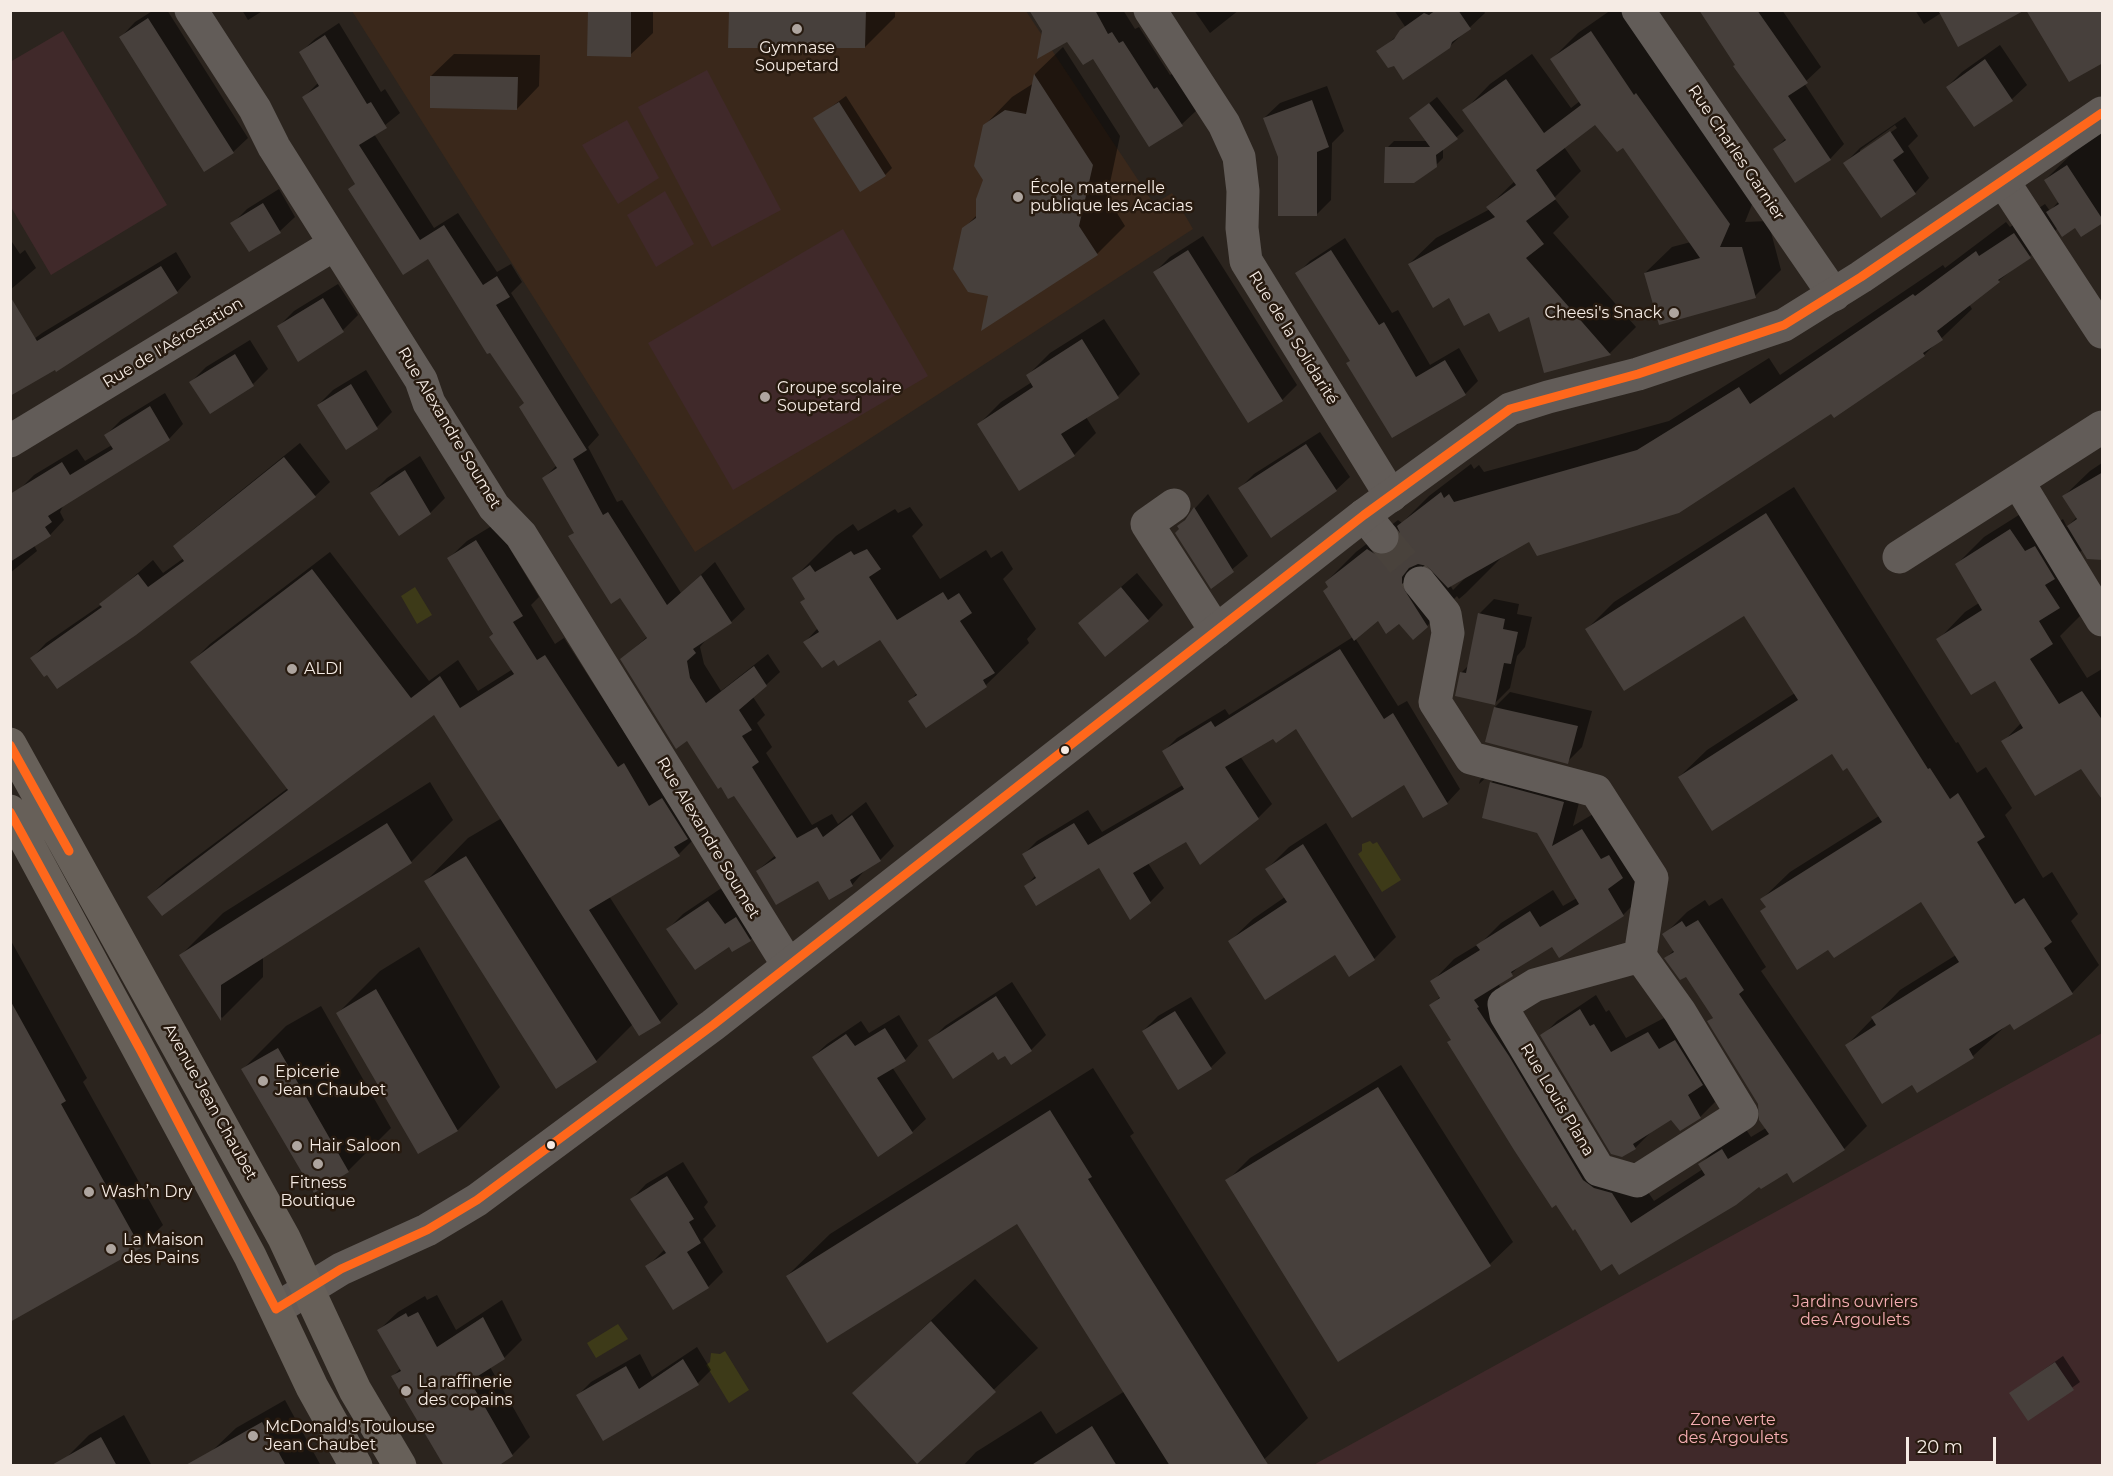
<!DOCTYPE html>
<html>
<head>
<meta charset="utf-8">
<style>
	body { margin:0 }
	#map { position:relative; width:2113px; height:1476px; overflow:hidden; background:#2b241e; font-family:Montserrat,sans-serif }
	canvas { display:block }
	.frame { position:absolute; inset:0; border:12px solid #f5ebe4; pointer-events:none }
	.scale { position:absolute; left:1906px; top:1437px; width:90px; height:27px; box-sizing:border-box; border:3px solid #f5ebe4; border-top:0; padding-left:8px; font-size:18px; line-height:21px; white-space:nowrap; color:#f5ebe4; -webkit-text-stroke:4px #271a0f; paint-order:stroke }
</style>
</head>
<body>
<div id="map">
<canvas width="2113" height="1476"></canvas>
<div class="frame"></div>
<div class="scale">20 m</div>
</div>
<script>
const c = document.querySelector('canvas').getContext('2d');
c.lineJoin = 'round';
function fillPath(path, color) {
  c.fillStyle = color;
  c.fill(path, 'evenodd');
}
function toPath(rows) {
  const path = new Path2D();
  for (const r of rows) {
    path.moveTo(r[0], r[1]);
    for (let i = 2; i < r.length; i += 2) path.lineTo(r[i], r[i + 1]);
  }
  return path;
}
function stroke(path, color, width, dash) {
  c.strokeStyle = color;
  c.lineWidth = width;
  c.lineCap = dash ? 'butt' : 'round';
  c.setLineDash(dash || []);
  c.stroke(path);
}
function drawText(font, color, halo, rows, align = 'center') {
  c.font = font + ' Montserrat,sans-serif';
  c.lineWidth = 5;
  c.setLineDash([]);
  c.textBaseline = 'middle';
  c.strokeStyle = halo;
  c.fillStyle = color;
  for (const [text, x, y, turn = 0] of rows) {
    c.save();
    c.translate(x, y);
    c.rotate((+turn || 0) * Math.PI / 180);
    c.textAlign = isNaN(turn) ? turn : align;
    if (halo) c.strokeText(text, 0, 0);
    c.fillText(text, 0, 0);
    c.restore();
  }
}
fillPath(toPath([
	[352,11,1026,11,1154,204,1172,193,1193,229,695,552]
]), '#3a281b');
fillPath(toPath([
	[63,31,167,205,51,275,11,207,10,62],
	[707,70,781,210,712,247,638,107],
	[627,120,659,178,618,204,582,145],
	[665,191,694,244,656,267,627,215],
	[843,229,928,376,733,490,648,343],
	[2102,1033,2102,1465,1313,1466,1317,1463]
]), '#40292a');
fillPath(toPath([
	[415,587,432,615,417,624,401,596],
	[1370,841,1373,844,1377,842,1401,880,1382,892,1358,854,1362,851,1362,844],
	[618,1324,628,1339,596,1358,587,1343],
	[725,1351,749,1390,729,1403,706,1365,710,1362,711,1353,720,1354]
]), '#3d3a18');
fillPath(toPath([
	[154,10,167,10,248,138,233,152,121,37,135,22],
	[242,10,264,10,248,20],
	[589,10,653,10,653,33,630,55],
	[730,10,895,10,895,17,865,47],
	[1031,10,1123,10,1135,29,1139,27,1170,75,1172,74,1197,110,1182,124,1149,145,1094,57,1068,40,1044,31],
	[1194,10,1239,10,1210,33],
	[1394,10,1483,10,1485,13,1449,47,1395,64,1378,52,1406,28],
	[1611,10,1621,10,1661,70,1755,197,1745,222,1768,221,1781,270,1755,296,1645,273,1672,247,1691,242,1623,146,1595,123,1564,147,1581,171,1554,198,1569,217,1553,233,1636,327,1610,353,1545,371,1530,315,1489,311,1450,296,1409,264,1436,238,1490,209,1488,207,1515,181,1464,111,1490,84,1532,54,1571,108,1580,101,1552,59,1578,33],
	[1701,10,1782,10,1821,67,1804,83,1844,144,1830,159,1775,149,1786,138],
	[1915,10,2021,10,1941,13,1924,24],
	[339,23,381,92,385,89,400,113,374,134,434,228,458,213,497,272,511,264,522,282,511,293,599,435,588,447,617,502,622,500,681,593,715,562,745,609,731,622,708,637,700,647,704,664,721,691,768,654,780,672,753,697,765,715,757,723,772,747,766,753,812,825,832,814,838,824,866,802,894,846,880,860,865,870,852,885,757,871,776,855,734,794,622,659,647,637,620,596,570,537,575,532,544,478,557,465,525,402,429,257,350,189,356,183,304,97,319,82,301,52,315,39],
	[2000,45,2027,85,2012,99,1947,87,1962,72],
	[1063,47,1120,136,1107,197,1125,226,1097,254,990,295,963,229,978,214,985,179,984,126,1012,97,1034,83,1035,74],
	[454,54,540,55,539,86,517,109,431,76],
	[1327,86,1344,131,1332,143,1331,200,1316,215,1279,157,1264,118,1280,103],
	[846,96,892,168,885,175,815,119],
	[1437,97,1464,131,1443,148,1443,158,1436,165,1387,148,1394,141,1427,141,1411,118],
	[1905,117,1918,136,1908,146,1929,178,1915,193,1845,163,1860,148],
	[1895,125,1897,128,1860,154,1860,150],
	[2102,128,2102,221,2058,228,2030,256,1969,304,1972,309,1924,355,1831,412,1530,540,1506,553,1466,593,1459,599,1457,596,1427,626,1379,619,1355,638,1398,706,1407,701,1460,789,1447,803,1297,727,1274,737,1240,756,1272,804,1258,818,1186,840,1148,863,1164,888,1150,902,1100,866,1026,886,1036,875,1024,854,1037,841,1088,810,1102,832,1183,785,1164,751,1177,738,1225,709,1229,715,1353,637,1326,582,1356,552,1398,520,1402,523,1429,496,1471,464,1474,469,1479,465,1484,472,1669,421,1769,358,1780,375,1943,265,1945,268,2006,222,2010,227,2045,204,2050,211,2059,201,2045,180,2088,138],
	[1466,577,1453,590,1450,585],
	[279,189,295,217,280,231,249,250,232,224,247,209],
	[1203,236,1297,385,1282,400,1155,272,1170,257],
	[1345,238,1392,313,1398,310,1430,365,1459,348,1478,381,1465,394,1351,360,1297,274,1310,261],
	[10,239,20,254,25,250,36,268,10,290],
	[176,252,191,277,177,292,10,357,42,333],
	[338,284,358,315,343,330,298,360,279,326,294,311],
	[1104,319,1140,374,1118,396,1086,417,1096,433,1074,455,1020,489,979,424,1001,402,1032,382,1028,375,1050,353],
	[250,340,268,369,253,384,210,412,191,382,206,367],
	[366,370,392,412,377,427,347,448,318,405,333,390],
	[165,393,183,424,169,439,64,504,60,512,64,520,50,535,34,545,37,551,10,573,10,511,19,490,34,475,77,449,85,461,112,445,106,435,121,420],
	[1320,432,1350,477,1336,490,1240,488,1254,474],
	[300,443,330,482,315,496,48,673,32,658,46,643,101,605,153,560,163,573,184,558,175,546,190,532],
	[420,456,445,498,430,513,399,534,372,493,387,478],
	[2102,463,2102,556,2083,549,2073,559,2087,580,2069,598,2080,616,2060,636,2087,678,2102,669,2102,800,2082,766,2003,742,2022,722,1996,679,1938,640,1965,612,1979,603,1957,564,1984,537,2038,503,2053,525,2063,519,2067,527,2077,517,2064,496,2090,471],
	[1794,487,1956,743,1958,742,1977,773,1986,767,2012,808,2005,815,2043,878,2052,872,2078,914,2071,921,2099,965,2072,993,2010,1022,1973,1056,1913,1083,1847,1045,1900,990,1956,955,1921,900,1829,948,1767,907,1762,899,1790,872,1879,816,1847,766,1832,752,1679,777,1707,750,1795,693,1745,614,1587,629,1614,602],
	[1208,494,1248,556,1211,587,1179,526],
	[910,507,923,525,912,536,940,579,986,550,991,558,1002,551,1013,569,1003,579,1036,629,1027,639,1029,643,986,685,926,726,910,701,917,693,880,638,834,658,805,642,818,628,802,602,806,598,794,578,836,536,853,524,858,531,895,509,898,513],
	[495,524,539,597,531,605,555,644,564,638,636,750,696,837,679,854,609,896,678,1004,660,1021,633,1024,596,1061,557,1087,426,881,468,838,502,818,434,712,149,897,167,879,288,788,192,662,210,644,330,552,429,681,458,660,478,691,513,669,449,558,467,541],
	[1137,573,1163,605,1148,620,1080,623],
	[1494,599,1519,604,1517,614,1532,617,1525,647,1517,656,1510,688,1495,703,1461,673,1469,665,1479,614],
	[1510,692,1592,711,1582,747,1567,762,1495,707],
	[1514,760,1585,779,1573,826,1605,807,1646,892,1623,915,1552,945,1525,961,1499,985,1531,1033,1606,1158,1634,1171,1654,1201,1703,1169,1700,1164,1723,1142,1745,1128,1751,1137,1766,1128,1759,1104,1709,1021,1714,1017,1686,975,1666,958,1674,950,1664,935,1687,912,1705,900,1709,906,1722,898,1766,967,1761,971,1867,1126,1844,1149,1794,1181,1787,1171,1760,1185,1620,1273,1452,1039,1431,1005,1441,996,1432,982,1454,959,1482,942,1501,923,1553,890,1563,906,1577,898,1538,832,1491,783],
	[1495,765,1499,766,1479,784,1480,780],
	[430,782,453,820,411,862,263,957,263,977,222,1018,181,955,223,913],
	[1326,823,1396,937,1374,959,1230,941,1253,919,1285,897,1267,869,1289,847],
	[723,887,765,925,750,940,729,945,668,929,683,914],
	[10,939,87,1078,83,1082,163,1225,141,1247,10,1143],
	[419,947,500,1087,458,1130,419,1152,338,1013,380,971],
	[1012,982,1046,1035,1031,1050,1005,1054,930,1041,945,1026],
	[1596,995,1606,1012,1609,1010,1626,1038,1664,1018,1675,1035,1690,1026,1715,1102,1700,1117,1681,1129,1672,1118,1650,1133,1635,1148,1542,1036,1557,1021],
	[1191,997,1226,1053,1211,1067,1179,1088,1143,1031,1158,1016],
	[321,1006,391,1128,348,1171,314,1191,243,1069,286,1026],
	[899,1015,918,1046,905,1060,892,1067,926,1119,912,1132,813,1057,827,1044,861,1021,869,1033],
	[1401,1065,1513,1242,1490,1264,1339,1360,1227,1181,1250,1158],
	[1093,1068,1134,1133,1130,1136,1308,1418,1257,1466,963,1466,976,1452,1041,1411,1056,1434,1125,1391,1017,1222,787,1276,830,1234],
	[683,1162,708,1202,704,1207,716,1226,703,1239,723,1272,708,1287,674,1308,647,1267,665,1249,632,1199,646,1184],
	[975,1279,1038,1348,917,1462,854,1393],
	[437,1295,456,1330,502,1300,522,1340,504,1358,490,1367,530,1437,512,1455,393,1376,401,1368,379,1330,398,1312,425,1296,427,1300],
	[697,1347,711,1370,698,1383,603,1439,578,1395,591,1382,640,1354,652,1377],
	[2063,1356,2080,1382,2028,1419,2011,1393],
	[285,1400,321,1466,221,1466,213,1450,236,1428],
	[124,1415,152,1466,70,1466,66,1458,89,1435]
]), '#0007');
fillPath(toPath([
	[588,10,631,10,631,57,587,56],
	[729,10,866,10,865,48,728,48],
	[1029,10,1095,10,1108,34,1112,32,1119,43,1123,41,1154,89,1157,87,1183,126,1149,147,1093,59,1083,65,1067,42,1037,59,1042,31],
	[1436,10,1458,10,1471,29,1452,42,1450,48,1403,80,1394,66,1388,68,1376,51,1394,39,1400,30,1424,13,1429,15],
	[1699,10,1757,10,1808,83,1788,96,1831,160,1795,183,1773,149,1786,140,1733,66,1735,65],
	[1938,10,2025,10,1958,47],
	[2026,10,2103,10,2103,63,2069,82],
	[148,18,234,153,204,172,119,37],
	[1591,31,1634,95,1636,93,1730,224,1720,247,1742,247,1756,298,1659,325,1644,273,1700,258,1623,148,1617,152,1595,125,1536,170,1556,199,1526,221,1544,244,1526,258,1611,355,1544,373,1529,317,1499,332,1489,313,1464,326,1449,298,1433,308,1408,264,1495,217,1486,207,1516,185,1462,110,1506,79,1544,133,1581,105,1550,59],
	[325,35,367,104,371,102,387,128,359,145,420,240,444,225,483,285,497,276,510,297,496,305,587,450,573,459,603,515,608,512,667,605,701,575,732,623,693,649,696,653,687,661,690,678,706,703,754,666,767,686,739,710,752,730,742,736,759,762,752,767,797,838,817,827,823,837,852,815,881,861,850,880,853,886,829,900,818,881,776,905,756,871,776,858,734,796,728,799,721,787,718,789,687,741,676,749,620,659,647,638,620,598,611,604,568,536,574,533,542,478,557,468,519,407,524,403,490,353,487,354,428,259,403,275,348,189,355,184,302,97,319,86,299,52],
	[1985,59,2013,101,1974,127,1946,87],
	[1034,74,1093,165,1079,226,1098,255,981,331,988,296,968,292,953,269,962,228,976,218,976,199,983,180,974,166,983,125,1005,110,1026,114],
	[430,76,518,77,517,110,430,108],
	[1312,100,1329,147,1317,152,1317,216,1278,216,1278,157,1263,118],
	[839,102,886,176,860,192,813,118],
	[1429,103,1458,139,1436,155,1437,167,1414,183,1384,183,1385,147,1430,147,1409,118],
	[1890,131,1904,152,1893,160,1916,194,1881,218,1843,163],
	[2067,165,2103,220,2103,223,2081,237,2075,228,2062,237,2046,212,2059,204,2044,180],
	[263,203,281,233,249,252,230,223],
	[2014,233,2031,258,1998,280,2000,282,1937,331,1943,340,1923,353,1925,356,1834,418,1831,414,1679,513,1537,556,1529,542,1448,588,1427,566,1418,564,1409,568,1402,577,1402,586,1428,627,1413,640,1399,624,1386,634,1378,621,1354,641,1323,591,1328,587,1325,582,1367,549,1375,554,1384,556,1394,551,1400,543,1400,533,1397,526,1441,492,1444,498,1449,494,1454,502,1637,450,1739,387,1750,404,1913,294,1915,296,1976,251,1979,256],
	[1188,250,1283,401,1248,423,1153,272],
	[1331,250,1379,325,1384,322,1416,377,1445,360,1466,395,1392,438,1346,363,1350,361,1295,273],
	[161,266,178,293,56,372,55,370,10,396,10,296,37,341],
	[323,298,344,332,298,362,277,326],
	[1082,339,1119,398,1061,434,1075,456,1019,491,977,424,1033,387,1026,375],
	[235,354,254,386,210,414,189,382],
	[351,384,378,429,346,450,317,405],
	[150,406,170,440,48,516,52,522,45,527,51,536,10,562,10,494,62,462,70,475,113,449,104,435],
	[1306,444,1337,491,1271,538,1238,488],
	[284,457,316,497,136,635,57,689,47,675,44,677,30,658,102,607,99,604,138,574,148,587,184,561,173,546],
	[405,470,431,514,399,536,370,493],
	[2103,472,2103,560,2087,559,2067,526,2077,519,2062,496],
	[1194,507,1234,572,1211,589,1175,533,1179,529,1177,526,1185,520],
	[1766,513,1928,769,1930,768,1950,799,1958,793,1985,837,1977,842,2015,904,2024,898,2052,942,2044,948,2073,994,2014,1030,2010,1024,1969,1049,1974,1058,1917,1093,1912,1085,1882,1104,1845,1045,1876,1025,1871,1017,1959,962,1921,902,1834,958,1828,950,1797,970,1760,911,1766,907,1760,899,1882,822,1847,768,1843,771,1832,754,1712,831,1678,777,1798,700,1744,616,1624,691,1585,629],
	[2010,529,2025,551,2035,546,2055,579,2045,585,2060,608,2039,621,2053,644,2030,659,2059,704,2082,691,2103,721,2103,801,2081,769,2035,796,2001,741,2023,728,2007,701,1995,681,1971,695,1936,639,1982,610,1955,564],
	[476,540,523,616,513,622,537,660,545,655,618,767,624,763,649,806,662,798,688,839,674,847,680,856,589,910,661,1023,639,1036,434,715,162,916,147,897,288,790,190,662,312,569,411,698,440,676,460,708,514,674,489,637,493,634,447,558],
	[867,549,881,569,869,577,897,620,943,592,948,600,959,593,972,613,960,621,995,673,983,680,987,687,926,728,908,701,917,695,880,640,838,666,834,660,822,668,803,642,819,632,800,602,805,599,792,578,810,565,815,572,851,551,854,555],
	[1121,587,1149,621,1105,657,1078,623],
	[1478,613,1505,619,1503,629,1518,632,1511,664,1504,663,1495,705,1455,696,1460,672,1466,673],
	[1340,649,1384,719,1393,713,1448,804,1423,818,1404,785,1352,818,1296,729,1276,743,1273,739,1225,767,1259,819,1200,865,1186,842,1133,873,1151,903,1130,920,1099,868,1036,906,1024,886,1036,878,1022,854,1074,823,1088,845,1184,789,1162,751,1211,721,1215,727],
	[1494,707,1578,726,1568,764,1485,742],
	[1490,782,1564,802,1552,846,1582,829,1601,859,1609,855,1623,878,1608,889,1624,916,1559,958,1552,947,1511,972,1513,976,1474,1000,1479,1007,1477,1008,1509,1056,1583,1180,1594,1188,1612,1193,1631,1223,1705,1175,1698,1164,1722,1149,1728,1159,1769,1134,1759,1120,1758,1104,1707,1021,1713,1018,1686,977,1680,980,1664,958,1674,952,1662,934,1682,921,1686,927,1698,920,1744,990,1739,994,1845,1150,1793,1183,1787,1173,1761,1189,1759,1187,1736,1205,1619,1275,1612,1264,1601,1271,1575,1229,1573,1231,1556,1205,1552,1208,1514,1150,1447,1042,1451,1040,1429,1005,1440,998,1430,981,1480,950,1476,945,1530,911,1540,927,1579,904,1537,833,1482,818],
	[387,823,412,863,221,985,221,1021,179,955],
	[1303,844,1375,960,1349,977,1335,955,1265,1000,1228,941,1287,902,1265,869],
	[466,856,597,1062,556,1089,424,881],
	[708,901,725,924,736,917,751,941,732,952,729,947,695,970,666,929],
	[376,989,458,1131,418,1154,336,1013],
	[996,996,1032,1051,1011,1065,1005,1056,998,1060,993,1052,953,1079,928,1040],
	[10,1000,66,1101,61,1104,141,1248,10,1322],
	[1580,1009,1590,1026,1594,1024,1611,1052,1648,1032,1659,1049,1675,1040,1703,1085,1688,1095,1701,1118,1680,1131,1671,1120,1633,1144,1636,1149,1622,1157,1611,1154,1540,1035],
	[1175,1011,1212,1069,1178,1090,1142,1031],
	[885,1028,906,1061,877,1078,913,1133,878,1157,812,1057,846,1034,855,1046],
	[278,1048,349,1172,314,1193,241,1069],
	[1378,1087,1491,1266,1338,1362,1225,1180],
	[1050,1110,1092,1177,1088,1179,1269,1466,1170,1466,1017,1224,827,1343,786,1276],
	[667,1176,694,1219,689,1222,701,1243,687,1252,709,1288,673,1310,645,1266,666,1253,630,1199],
	[418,1312,437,1347,483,1317,505,1359,470,1381,513,1456,498,1466,444,1466,391,1376,401,1371,377,1330,406,1313,408,1317],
	[931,1321,996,1392,917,1464,852,1393],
	[683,1359,699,1385,603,1441,576,1395,626,1366,639,1389],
	[2055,1362,2074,1390,2028,1421,2009,1393],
	[262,1422,286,1466,184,1466],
	[1092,1426,1117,1466,1030,1466],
	[101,1437,117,1466,50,1466]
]), '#47403c');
stroke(toPath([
	[1382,537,1420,583]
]), '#49423c', 33, [33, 16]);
stroke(toPath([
	[191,10,255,109,274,147,421,380,429,403,494,507,521,535,788,965],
	[1150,10,1224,124,1239,157,1243,191,1242,228,1246,261,1391,496],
	[1638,10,1834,295],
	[2003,181,2102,332],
	[10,441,335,244],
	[2018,482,2102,620],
	[1174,505,1147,524,1216,631],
	[1364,515,1382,537],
	[1899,557,2102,427],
	[1420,583,1445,614,1448,633,1435,702,1471,758,1596,791,1652,878,1640,956,1680,1012,1742,1114,1637,1181,1599,1170,1506,1015,1504,1004,1535,985,1640,956]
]), '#625c58', 33);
stroke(toPath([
	[276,1309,341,1269,427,1230,477,1200,713,1025,1364,515,1510,409,1548,397,1638,374,1784,325,1861,277,2102,113]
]), '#625c58', 33);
stroke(toPath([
	[10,744,284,1238,355,1390,400,1466],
	[10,811,250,1256,312,1387,356,1466]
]), '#676059', 33);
stroke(toPath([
	[10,745,69,851],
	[10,812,141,1051,276,1309,341,1269,427,1230,477,1200,713,1025,1364,515,1510,409,1638,374,1784,325,1861,277,2102,113]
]), '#ff671b', 9);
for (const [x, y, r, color] of [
	[797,29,6,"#aea59f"],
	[1018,197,6,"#aea59f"],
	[1674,313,6,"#aea59f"],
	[765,397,6,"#aea59f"],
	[292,669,6,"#aea59f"],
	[1065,750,5,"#f5ebe4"],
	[263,1081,6,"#aea59f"],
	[551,1145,5,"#f5ebe4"],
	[297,1146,6,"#aea59f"],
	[318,1164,6,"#aea59f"],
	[89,1192,6,"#aea59f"],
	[111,1249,6,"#aea59f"],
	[406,1391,6,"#aea59f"],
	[253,1436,6,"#aea59f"]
]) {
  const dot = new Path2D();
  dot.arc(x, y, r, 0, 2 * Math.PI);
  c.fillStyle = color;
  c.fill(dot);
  stroke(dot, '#271a0f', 2);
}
drawText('16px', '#f5ebe4', '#271a0f', [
	["Gymnase",797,48,"center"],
	["Soupetard",797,66,"center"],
	["École maternelle",1030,188],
	["publique les Acacias",1030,206],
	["Cheesi's Snack",1662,313,"right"],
	["Groupe scolaire",777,388],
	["Soupetard",777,406],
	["ALDI",304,669],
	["Epicerie",275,1072],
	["Jean Chaubet",275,1090],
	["Hair Saloon",309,1146],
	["Fitness",318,1183,"center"],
	["Boutique",318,1201,"center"],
	["Wash’n Dry",101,1192],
	["La Maison",123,1240],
	["des Pains",123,1258],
	["La raffinerie",418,1382],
	["des copains",418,1400],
	["McDonald's Toulouse",265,1427],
	["Jean Chaubet",265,1445]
], 'left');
drawText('16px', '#f5ebe4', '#271a0f', [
	["Rue Charles Garnier",1736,153,56],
	["Rue de la Solidarité",1293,338,58],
	["Rue de l'Aérostation",173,343,-31],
	["Rue Alexandre Soumet",449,428,59],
	["Rue Alexandre Soumet",708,838,59],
	["Rue Louis Plana",1557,1100,59],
	["Avenue Jean Chaubet",210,1102,61]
]);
drawText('16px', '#f5adb2', '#271a0f', [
	["Jardins ouvriers",1855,1302],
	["des Argoulets",1855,1320],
	["Zone verte",1733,1420],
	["des Argoulets",1733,1438]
]);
</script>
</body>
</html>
